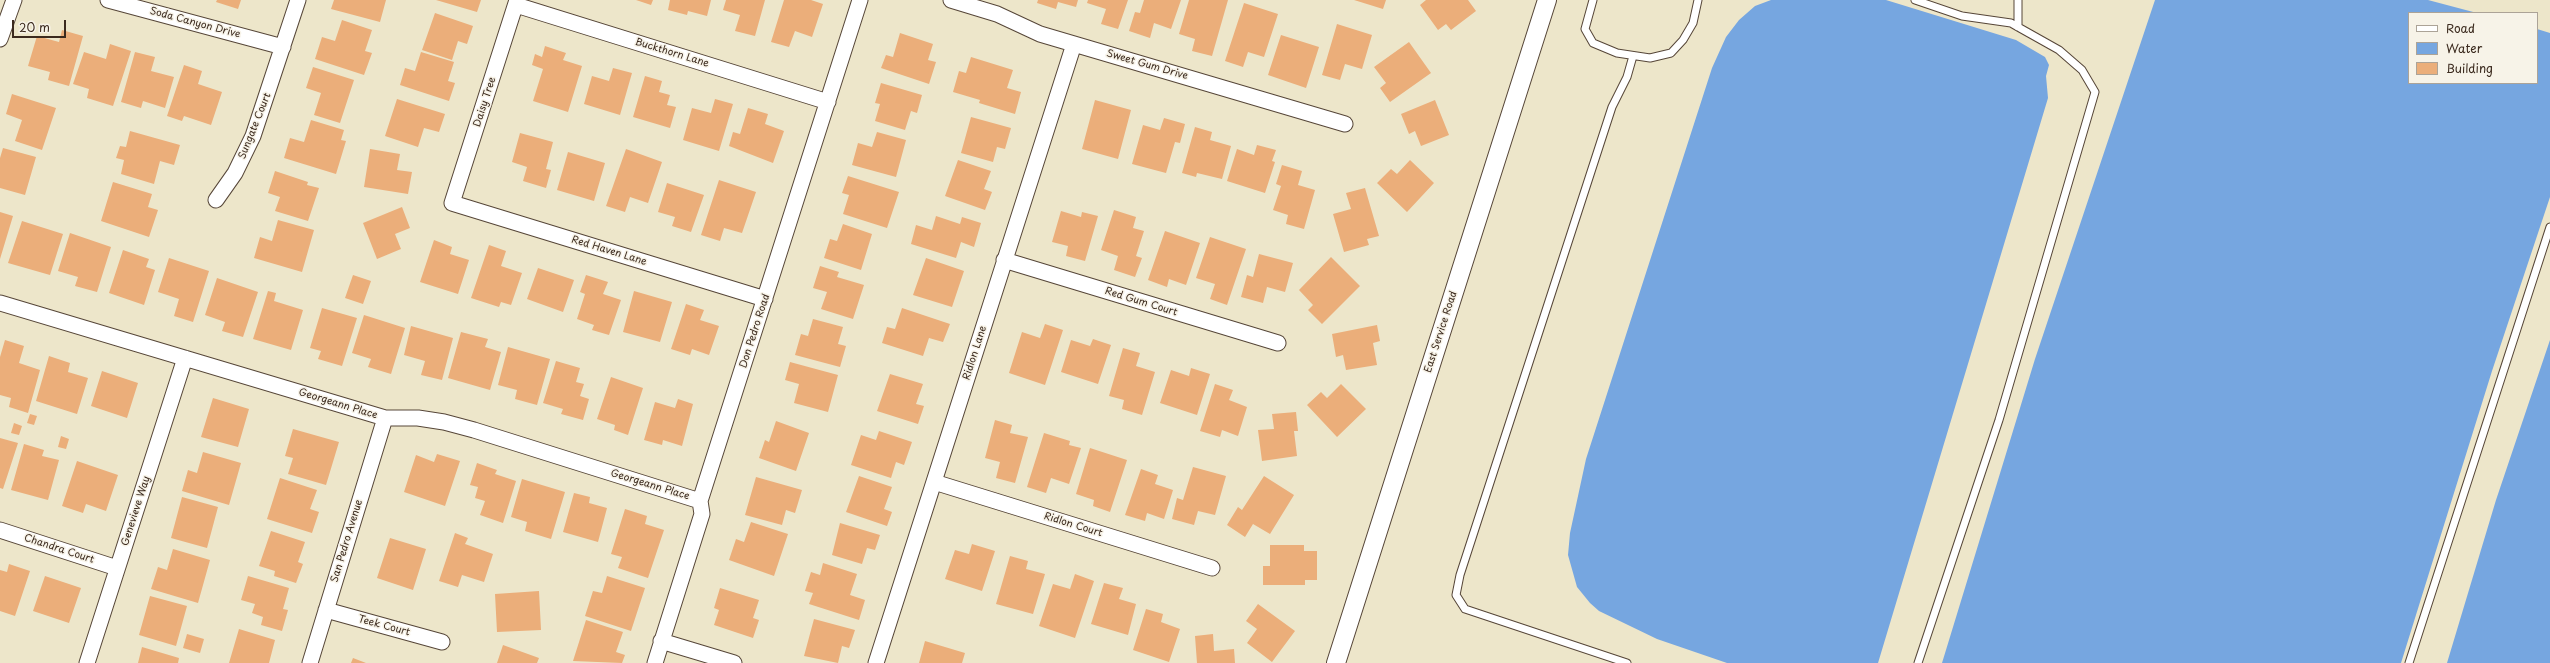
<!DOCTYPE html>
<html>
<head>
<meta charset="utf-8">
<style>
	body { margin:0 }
	#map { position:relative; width:2550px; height:663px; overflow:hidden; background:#ede6ca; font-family:"Playpen Sans",sans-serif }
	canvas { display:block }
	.legend { position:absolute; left:2408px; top:12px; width:130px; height:72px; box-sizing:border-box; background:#f7f3e8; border:1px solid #aca397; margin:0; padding:5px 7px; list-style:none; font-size:12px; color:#3b2a1e }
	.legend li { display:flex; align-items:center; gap:8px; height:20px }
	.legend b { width:20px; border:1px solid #aca397 }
	.scale { position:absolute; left:12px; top:20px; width:54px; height:18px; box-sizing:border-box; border:2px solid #3b2a1e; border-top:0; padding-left:5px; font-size:12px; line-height:14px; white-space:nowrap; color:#3b2a1e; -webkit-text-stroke:3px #f7f3e8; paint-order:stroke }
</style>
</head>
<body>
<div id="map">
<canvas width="2550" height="663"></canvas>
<ul class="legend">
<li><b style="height:5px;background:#fff"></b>Road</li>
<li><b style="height:11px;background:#76a6e0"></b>Water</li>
<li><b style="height:11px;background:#ebae7a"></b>Building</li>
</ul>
<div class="scale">20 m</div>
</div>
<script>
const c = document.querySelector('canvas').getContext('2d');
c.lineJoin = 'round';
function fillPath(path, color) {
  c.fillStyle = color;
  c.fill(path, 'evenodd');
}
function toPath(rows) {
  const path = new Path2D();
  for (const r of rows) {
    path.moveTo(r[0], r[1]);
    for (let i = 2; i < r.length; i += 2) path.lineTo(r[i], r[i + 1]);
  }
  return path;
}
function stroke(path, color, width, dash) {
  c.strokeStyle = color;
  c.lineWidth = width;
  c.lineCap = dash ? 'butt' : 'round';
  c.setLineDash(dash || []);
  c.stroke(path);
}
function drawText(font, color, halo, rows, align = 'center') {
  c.font = font + ' "Playpen Sans",sans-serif';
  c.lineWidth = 3;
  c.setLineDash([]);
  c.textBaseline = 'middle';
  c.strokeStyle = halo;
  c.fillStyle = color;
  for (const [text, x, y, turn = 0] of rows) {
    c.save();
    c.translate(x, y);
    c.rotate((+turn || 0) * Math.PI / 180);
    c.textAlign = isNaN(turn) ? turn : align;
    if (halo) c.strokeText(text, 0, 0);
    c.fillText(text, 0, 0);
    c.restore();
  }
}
fillPath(toPath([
	[1771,0,1886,0,2016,40,2045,57,2049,65,2046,76,2048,98,1878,663,1727,663,1657,639,1599,611,1590,603,1577,587,1568,555,1570,533,1586,459,1712,68,1726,37,1739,20,1755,6],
	[2155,0,2428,0,2477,13,2409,13,2409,83,2537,83,2537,29,2550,33,2550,197,2492,371,2401,663,1942,663,2035,359],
	[2550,340,2550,663,2447,663,2496,500]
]), '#76a6e0');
fillPath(toPath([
	[217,0,241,0,238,9,216,2],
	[334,0,386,0,380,22,331,9],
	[436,0,481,0,477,12],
	[636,0,653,0,651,5],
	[670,0,711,0,707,16,688,11,687,15,668,10],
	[726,0,765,0,755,36,735,31,740,15,723,10],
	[784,0,811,0,823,4,812,37,795,31,789,47,771,42],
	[1038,0,1078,0,1076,7,1058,2,1056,9,1037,3],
	[1088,0,1128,0,1118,29,1101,24,1106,9,1087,3],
	[1144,0,1181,0,1171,29,1154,23,1150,38,1129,31,1135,12,1140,13],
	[1189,0,1228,0,1212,56,1192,51,1195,39,1179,34],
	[1354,0,1386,0,1383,9],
	[1426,0,1468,0,1476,11,1451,30,1446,24,1438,30,1420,5],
	[1244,3,1278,14,1264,57,1248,52,1243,67,1225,61],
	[435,13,473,26,467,44,458,41,452,60,422,50],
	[342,20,372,30,365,51,372,53,364,75,315,59,322,37,335,41],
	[1337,24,1372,35,1362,69,1345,64,1340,80,1322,75],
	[62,30,83,36,69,86,48,80,50,72,28,66,37,36,59,42],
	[900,33,933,44,928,60,936,62,929,84,881,68,886,55,893,57],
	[1281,35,1319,47,1306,88,1268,75],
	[1409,42,1431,73,1390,102,1380,88,1386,83,1374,67],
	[110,44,131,51,113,106,87,98,89,89,73,84,84,52,106,59],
	[545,46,566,53,563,60,582,66,568,112,533,101,543,69,532,65,535,54,542,57],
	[135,52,155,57,151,71,174,77,165,108,143,101,141,108,121,102],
	[421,52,454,62,448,81,455,83,449,101,400,85,405,68,415,71],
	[971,57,1013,70,1007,88,1021,92,1015,114,979,103,980,100,953,92,959,71,966,73],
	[184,65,202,71,198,84,222,92,211,125,184,116,182,121,167,116],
	[313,67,354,80,340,123,314,115,321,93,306,88],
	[613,68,632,73,620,115,584,104,592,76,609,81],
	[645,76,662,81,659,92,670,95,667,105,676,107,670,128,633,117],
	[881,83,922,95,917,113,911,111,905,130,875,121,880,104,875,103],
	[12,94,56,108,42,150,15,141,22,120,6,114],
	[397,99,445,114,439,132,424,128,418,147,385,136],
	[715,99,733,104,719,151,683,140,692,108,711,113],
	[1095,100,1131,110,1118,159,1082,149],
	[1435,100,1449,135,1421,146,1415,131,1409,134,1401,114],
	[748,108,768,114,765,124,784,131,773,163,729,146,733,132,740,134],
	[971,117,1011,128,1005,149,997,147,993,162,961,153],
	[1164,118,1185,124,1180,143,1175,142,1166,173,1132,164,1143,125,1160,130],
	[311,120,344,130,341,140,346,141,336,174,284,158,290,138,304,142],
	[1195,127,1212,132,1210,140,1231,146,1222,179,1197,173,1196,177,1182,173],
	[130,131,180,145,174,165,160,161,154,184,121,174,124,160,116,158,120,146,126,147],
	[877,132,906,140,896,177,852,165,858,143,872,147],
	[520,133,553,142,546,169,551,170,546,188,523,181,527,167,512,162],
	[1257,145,1276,150,1272,161,1275,162,1265,193,1227,181,1237,149,1254,155],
	[3,148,36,157,25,195,0,188,0,158],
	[370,149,400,154,397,170,412,172,408,194,364,187],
	[626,149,662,162,648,203,630,197,625,212,606,206],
	[568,152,605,163,594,201,557,190],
	[958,160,991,171,984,189,992,192,985,210,945,196],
	[1410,160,1434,183,1407,212,1377,183,1391,169,1397,174],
	[1282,165,1302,171,1298,185,1315,190,1304,229,1286,224,1288,215,1273,210,1281,186,1276,184],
	[275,171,308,182,307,185,319,188,308,221,275,211,280,197,268,193],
	[848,176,899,192,887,228,843,214,849,195,842,193],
	[719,180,756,192,742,233,724,228,720,241,701,235],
	[113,182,152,194,148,207,158,210,149,237,101,221],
	[667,183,704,195,691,232,672,226,675,217,658,212],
	[1365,188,1379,236,1367,239,1369,245,1344,252,1333,214,1351,209,1346,193],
	[402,207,410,228,395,234,401,249,377,259,363,223],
	[1114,210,1136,217,1133,228,1144,231,1136,256,1142,258,1135,277,1114,270,1118,256,1101,250],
	[1061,211,1081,217,1082,212,1098,216,1085,261,1066,256,1068,246,1052,242],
	[0,212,13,216,0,259],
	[936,216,960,224,962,217,981,223,974,247,961,242,956,258,911,244,916,225,932,230],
	[278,220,314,230,302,272,254,258,260,237,272,241],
	[22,221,63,234,50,275,8,263],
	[843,224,872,234,861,270,824,258,830,239,837,241],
	[1165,231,1200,243,1186,285,1169,279,1167,287,1148,280],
	[70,233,111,247,97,292,75,286,78,277,58,271],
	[1210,237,1246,249,1227,305,1210,299,1215,284,1196,278],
	[434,240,452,247,450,254,469,260,458,294,420,282],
	[489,245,506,251,501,266,522,273,511,305,501,302,499,307,471,298],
	[123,250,149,259,146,267,155,270,144,305,109,293],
	[1259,254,1293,263,1285,292,1267,287,1263,303,1241,297,1247,275,1253,277],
	[1331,257,1360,286,1322,324,1308,310,1313,305,1299,290],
	[169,258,209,271,193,322,174,316,179,299,158,292],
	[926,258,964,271,952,307,913,295],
	[820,266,839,272,837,277,864,285,853,319,821,309,827,292,813,288],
	[538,268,574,280,563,312,527,299],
	[353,275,371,281,363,304,345,298],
	[586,275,608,282,603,294,621,300,609,335,592,330,594,325,577,319,585,294,580,292],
	[217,278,258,292,243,337,222,331,225,322,205,315],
	[268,291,276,293,274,301,303,310,291,350,253,339],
	[634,291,672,302,660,342,623,332],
	[686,304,704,310,700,320,719,326,709,355,692,349,690,355,671,349],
	[322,308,357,318,342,366,318,359,321,351,310,348],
	[902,308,950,324,943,342,929,338,923,356,882,343,887,327,895,329],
	[364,315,405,328,391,374,368,367,371,359,352,353],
	[813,319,843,327,838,344,846,346,840,367,795,355,801,334,808,336],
	[1045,324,1063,330,1045,385,1009,373,1022,332,1040,338],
	[1377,325,1380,341,1373,343,1377,365,1346,370,1343,355,1336,357,1332,334],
	[411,326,453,338,442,380,421,375,425,361,404,355],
	[461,332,488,339,485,347,501,352,490,390,448,378],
	[1093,339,1111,345,1098,384,1061,372,1071,340,1090,346],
	[5,340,24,346,19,363,40,370,28,413,9,407,11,398,0,395,0,357],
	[508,347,550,359,537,405,515,399,517,390,498,385],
	[1123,348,1140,353,1136,366,1155,372,1142,415,1122,409,1124,400,1109,396],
	[49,356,70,363,68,372,88,378,77,414,36,401],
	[556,361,580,368,576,382,584,384,580,396,589,399,583,420,561,414,563,409,543,403],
	[790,362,838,375,828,412,794,403,799,384,785,380],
	[1191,368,1210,374,1197,415,1160,403,1171,370,1189,376],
	[102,371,138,383,127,418,91,406],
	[890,374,923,384,916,404,924,406,918,424,877,411],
	[611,377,643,388,628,435,614,430,615,425,597,419],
	[1215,384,1233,390,1229,400,1247,407,1238,436,1222,430,1220,437,1200,431],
	[1341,384,1366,409,1337,437,1307,405,1321,392,1327,398],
	[213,398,249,409,238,447,201,437],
	[678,399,693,404,682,446,663,440,662,445,644,440,655,402,675,408],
	[1296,412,1298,431,1294,431,1297,456,1262,461,1258,430,1274,429,1272,414],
	[30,414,37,416,34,425,27,423],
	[995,420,1012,425,1010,433,1028,437,1015,483,996,478,1000,462,985,458],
	[776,421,809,433,796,471,759,458,765,440,769,442],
	[14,423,22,426,19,435,11,433],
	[293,429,339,442,326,485,288,474,293,458,285,456],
	[879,431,912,442,904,465,896,462,891,478,851,465,861,435,876,440],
	[1044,433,1070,441,1069,445,1081,448,1069,484,1051,478,1046,493,1027,487],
	[61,436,69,439,66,449,58,447],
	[0,438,18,443,3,489,0,488],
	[24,444,44,450,42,456,59,460,48,500,11,490],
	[1090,448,1127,460,1110,512,1093,506,1094,500,1076,494],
	[203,452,241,463,229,505,182,491,188,470,197,473],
	[437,454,460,461,445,506,404,492,416,455,434,462],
	[77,461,118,475,106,511,86,504,83,513,62,506],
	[477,463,497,470,495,474,516,481,503,523,480,515,485,501,475,498,478,487,470,485],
	[1193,467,1226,476,1215,515,1198,511,1194,525,1172,519,1177,498,1183,500],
	[1141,469,1158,475,1155,484,1173,490,1164,519,1147,513,1145,521,1125,515],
	[859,476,892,487,884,509,892,512,887,526,846,512],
	[1264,476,1294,495,1270,534,1253,524,1245,537,1227,525,1238,507,1242,510],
	[756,477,802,490,795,513,786,510,782,525,745,515],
	[280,478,317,490,310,509,319,512,312,533,267,519],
	[522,479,565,492,551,539,525,531,527,522,511,517],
	[574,493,590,497,589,503,607,508,598,542,563,532],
	[182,497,218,507,207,548,171,538],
	[625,509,647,516,645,524,664,530,648,578,618,568,622,557,611,554],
	[751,522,788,534,774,576,729,560,736,539,744,542],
	[840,523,880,535,875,550,867,548,862,564,832,555],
	[271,531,305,542,298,562,303,564,296,583,274,576,275,571,259,566],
	[455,533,468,538,465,544,493,554,484,582,462,575,458,587,439,581],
	[390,538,426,549,413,590,377,578],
	[972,544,995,551,982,591,945,579,955,550,969,554],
	[1270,545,1304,545,1304,551,1317,551,1317,580,1305,580,1305,585,1263,585,1263,566,1270,566],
	[173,549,210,560,198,603,151,589,158,567,167,570],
	[1010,556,1028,561,1026,569,1045,574,1033,614,996,604],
	[823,563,857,574,850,595,865,600,859,620,809,604,813,593,805,591,811,572,820,575],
	[9,564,30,571,15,616,0,611,0,570,7,572],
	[1075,574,1094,581,1075,638,1039,626,1053,584,1070,589],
	[45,576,81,588,69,623,33,611],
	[248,576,289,588,283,609,288,610,282,631,261,625,263,617,252,613,255,604,241,600],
	[607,576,645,588,631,631,585,616,593,591,602,593],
	[1104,583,1123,588,1119,599,1136,604,1128,635,1091,624],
	[720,588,759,600,753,618,759,620,753,638,714,625,719,610,714,608],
	[539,591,541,630,497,632,495,594],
	[150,596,187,606,176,646,139,635],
	[1258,604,1295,631,1272,662,1247,643,1257,629,1246,621],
	[1146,609,1163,614,1161,622,1180,629,1169,662,1133,650],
	[814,619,855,630,849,648,842,646,838,663,804,656],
	[586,620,623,632,616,652,625,655,622,663,573,661],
	[239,629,275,640,269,663,229,663],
	[187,634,204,639,200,653,183,648],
	[1213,634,1214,651,1234,649,1235,663,1197,663,1195,636],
	[925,641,965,653,962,663,919,663],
	[503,645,539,658,537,663,497,663],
	[142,647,179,658,178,663,138,663],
	[353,658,366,663,351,663]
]), '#ebae7a');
const service = toPath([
	[1593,0,1585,29,1593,43,1617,53,1650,58,1671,53,1683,40,1693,23,1698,0],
	[1915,0,1962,16,2011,23,2018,27,2059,50,2082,70,2095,92,1999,420,1918,663],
	[2018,0,2018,27],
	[1627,663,1465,609,1456,595,1460,575,1612,107,1627,77,1633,56],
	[2409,663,2550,227]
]);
const minor = toPath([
	[108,0,283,47],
	[517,0,452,203,765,299],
	[951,0,997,14,1040,34,1345,124],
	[516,5,828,102],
	[0,39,14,0],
	[216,200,235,173,253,136,298,0],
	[1004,260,1278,343],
	[0,303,385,418,418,418,444,422,474,430,700,501],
	[934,482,1212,568],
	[0,530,117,568],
	[326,610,442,642],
	[661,641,734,663],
	[87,663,185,358],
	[310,663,385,418],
	[655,663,702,514,700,501,860,0],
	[876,663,1074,44]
]);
const tertiary = toPath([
	[1336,663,1547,0]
]);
stroke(service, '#564638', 9);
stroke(minor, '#564638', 17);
stroke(tertiary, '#564638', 20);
stroke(service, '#fff', 7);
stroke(minor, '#fff', 15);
stroke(tertiary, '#fff', 18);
drawText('10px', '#3b2a1e', '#f7f3e8', [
	["Soda Canyon Drive",195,23,15],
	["Buckthorn Lane",672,53,17],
	["Sweet Gum Drive",1147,65,16],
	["Daisy Tree",485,102,-72],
	["Sungate Court",255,126,-68],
	["Red Haven Lane",609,251,17],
	["Red Gum Court",1141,302,17],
	["Don Pedro Road",755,331,-72],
	["East Service Road",1441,332,-72],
	["Ridlon Lane",975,353,-72],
	["Georgeann Place",338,404,17],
	["Georgeann Place",650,485,17],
	["Genevieve Way",136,511,-72],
	["Ridlon Court",1073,525,17],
	["San Pedro Avenue",347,541,-73],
	["Chandra Court",59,549,18],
	["Teek Court",384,626,15]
]);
</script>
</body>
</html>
